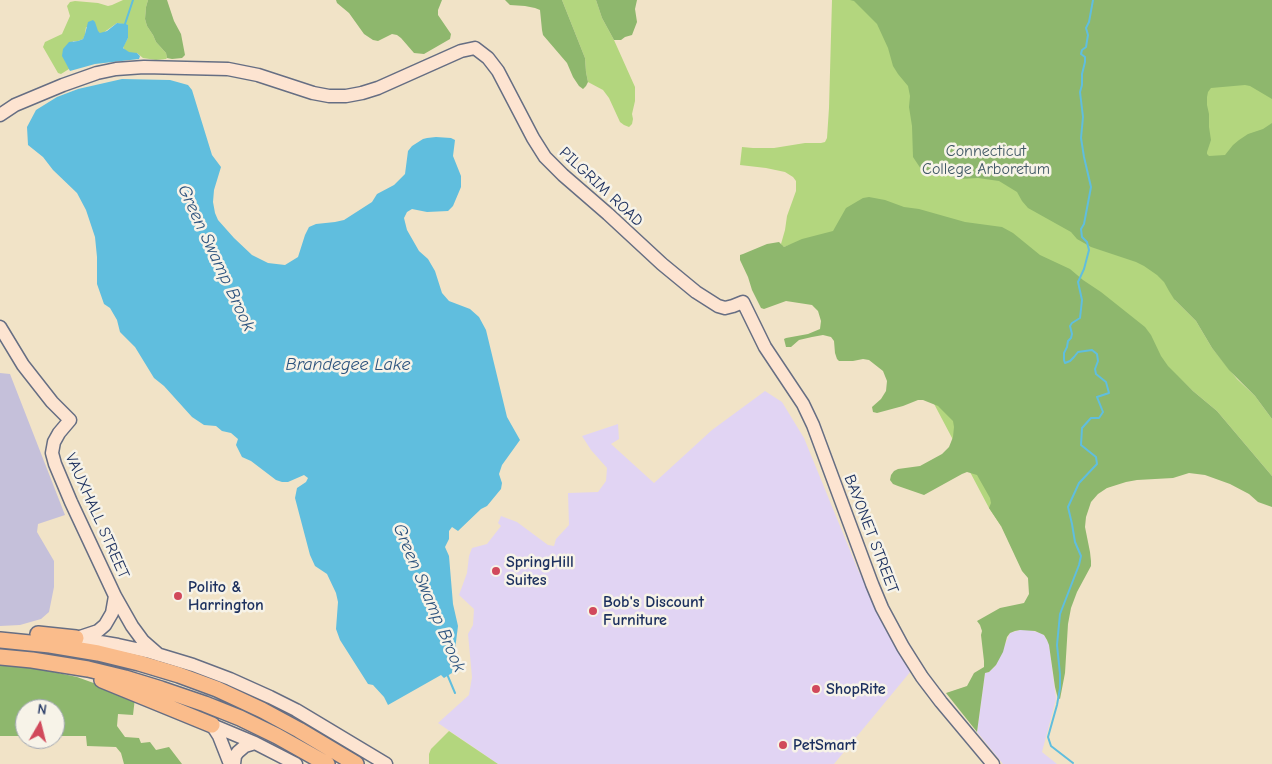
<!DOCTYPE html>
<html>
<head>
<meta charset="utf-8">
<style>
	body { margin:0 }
	#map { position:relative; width:1272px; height:764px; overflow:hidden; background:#f1e3c7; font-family:"Comic Neue",sans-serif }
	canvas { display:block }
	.north { position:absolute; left:15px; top:699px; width:50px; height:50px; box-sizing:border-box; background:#f7f3e8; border:1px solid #9fa5b1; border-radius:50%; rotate:8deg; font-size:14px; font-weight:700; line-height:20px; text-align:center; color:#1b2f5e }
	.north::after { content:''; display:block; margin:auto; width:18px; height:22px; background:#d1495b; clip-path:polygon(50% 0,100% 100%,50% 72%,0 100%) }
</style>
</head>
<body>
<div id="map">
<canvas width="1272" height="764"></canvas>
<div class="north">N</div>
</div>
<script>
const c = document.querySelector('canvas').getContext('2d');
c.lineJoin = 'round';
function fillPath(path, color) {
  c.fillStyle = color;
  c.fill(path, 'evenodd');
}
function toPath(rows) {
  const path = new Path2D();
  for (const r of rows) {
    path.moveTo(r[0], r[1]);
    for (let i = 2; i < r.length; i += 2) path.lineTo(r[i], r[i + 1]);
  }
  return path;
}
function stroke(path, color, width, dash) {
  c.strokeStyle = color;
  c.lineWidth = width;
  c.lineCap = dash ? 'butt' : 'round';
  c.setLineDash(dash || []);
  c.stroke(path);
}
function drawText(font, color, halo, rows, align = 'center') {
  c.font = font + ' "Comic Neue",sans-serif';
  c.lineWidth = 5;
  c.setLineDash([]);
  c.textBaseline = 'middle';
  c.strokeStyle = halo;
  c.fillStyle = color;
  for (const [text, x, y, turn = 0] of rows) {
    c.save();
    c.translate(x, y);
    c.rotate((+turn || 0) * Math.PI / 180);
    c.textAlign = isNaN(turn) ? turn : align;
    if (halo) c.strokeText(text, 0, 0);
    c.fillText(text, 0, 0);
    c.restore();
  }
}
fillPath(toPath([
	[765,391,782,402,804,438,858,570,911,671,834,764,498,764,438,723,469,695,472,677,468,634,473,625,474,609,459,595,467,573,469,556,472,548,487,544,501,526,498,523,501,516,517,522,548,545,554,546,556,539,569,525,568,493,598,492,606,481,607,468,591,450,582,436,618,424,619,439,611,444,654,483,712,430],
	[1020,630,1030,630,1040,633,1044,635,1049,644,1056,699,1042,752,1057,764,1003,764,977,732,985,673,989,672,996,665,1010,633]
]), '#e1d4f3');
fillPath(toPath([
	[0,373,10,374,65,515,38,524,37,532,54,561,54,587,49,612,41,619,20,625,0,626]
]), '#c5c0da');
fillPath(toPath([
	[123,0,148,0,146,7,145,19,147,26,153,35,156,42,166,53,167,58,166,59,156,60,143,58,137,53,129,53,125,50,123,47,128,38,128,25,117,23,103,33,100,33,86,27,85,35,83,39,78,41,73,41,65,61,69,67,69,69,61,74,58,73,43,47,45,42,62,34,70,16,67,6,70,2,75,1,98,3,108,6,112,5],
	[562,0,596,0,602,18,614,40,635,87,635,101,632,114,633,119,632,124,629,127,624,125,620,122,609,98,603,90,588,82,586,72,585,58],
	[832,0,1272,0,1272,281,1175,300,1196,321,1212,348,1237,379,1255,396,1272,419,1272,476,1217,411,1193,391,1172,371,1225,445,1001,526,989,508,932,400,809,238,784,247,782,246,781,244,785,230,787,216,796,191,796,181,793,177,785,172,766,168,740,165,742,147,753,148,774,148,805,143,821,143,825,142,827,138,829,108],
	[449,731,498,764,429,764,429,754,431,749]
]), '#b3d67e');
fillPath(toPath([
	[148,0,167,0,174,21,181,34,185,55,182,58,172,59,167,58,166,53,156,42,153,35,147,26,145,19,146,7],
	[336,0,442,0,438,10,438,15,451,34,450,39,424,54,414,53,401,38,397,35,392,34,378,41,373,40,364,34,349,13,337,3],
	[505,0,562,0,585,58,586,72,588,82,586,86,583,89,579,86,573,77,567,63,543,35,542,30,540,10,535,8,525,6,510,5],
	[596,0,637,0,635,9,637,22,632,35,625,37,621,40,614,40,602,18],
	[850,0,1272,0,1272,99,1250,86,1245,85,1211,88,1208,92,1207,97,1207,105,1209,114,1209,127,1211,140,1207,152,1207,154,1209,156,1225,155,1233,145,1239,140,1248,134,1263,129,1272,123,1272,419,1255,396,1229,370,1212,348,1196,321,1174,299,1169,291,1164,282,1157,275,1144,266,1136,262,1091,247,1077,239,1071,232,1028,208,1022,201,1017,192,999,181,978,178,960,179,941,173,921,169,913,157,912,126,909,107,910,96,908,86,898,74,893,66,888,48,877,24,854,1],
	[869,197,885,200,904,207,919,209,965,222,1002,227,1013,233,1040,255,1070,269,1083,280,1101,292,1145,327,1151,335,1161,356,1168,366,1193,391,1217,411,1272,476,1272,507,1258,502,1249,494,1230,484,1205,475,1189,473,1173,478,1137,480,1126,482,1107,488,1098,494,1091,502,1086,517,1085,527,1090,552,1091,561,1091,566,1077,592,1071,608,1068,624,1065,673,1060,699,1058,698,1057,695,1055,687,1049,645,1047,640,1044,635,1035,631,1020,630,1015,631,1010,633,1007,637,1003,652,996,665,989,672,985,673,977,732,946,693,967,686,974,673,984,667,984,661,981,635,982,631,980,625,977,621,1000,608,1024,603,1029,594,1028,578,1022,571,1001,526,989,508,991,503,990,498,977,475,967,472,962,474,924,495,898,486,893,484,890,480,891,475,894,471,898,469,920,466,942,454,949,447,953,437,954,427,953,421,938,406,923,400,918,400,903,406,877,413,873,412,872,407,881,399,886,391,887,381,883,371,869,360,863,359,853,361,839,361,837,359,835,353,834,341,831,337,823,335,812,337,799,340,791,347,786,347,784,339,786,338,808,334,820,329,821,321,818,311,812,305,786,301,764,309,761,308,752,290,748,277,740,260,740,255,743,254,767,244,779,242,784,247,802,239,833,231,846,208,863,198],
	[0,665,35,668,77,677,135,698,133,715,118,714,117,726,125,737,139,738,141,743,150,742,156,750,169,747,182,764,124,764,121,753,116,747,87,746,86,736,55,736,55,709,25,709,25,736,0,736]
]), '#8eb76d');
fillPath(toPath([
	[93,20,95,22,98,31,100,33,107,31,117,23,126,24,128,25,128,38,123,48,129,52,137,53,140,56,139,59,95,64,70,71,62,56,63,49,69,42,78,41,83,39,85,34,88,22],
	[122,79,170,80,188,85,192,90,212,155,221,167,214,190,213,202,215,213,218,220,234,238,252,255,268,263,285,265,298,257,305,235,309,227,316,224,335,222,344,220,372,202,377,194,394,185,405,174,408,151,412,146,423,139,427,138,436,137,451,138,455,140,453,156,461,176,461,187,453,206,448,211,427,212,412,209,407,212,404,218,407,230,419,251,428,259,435,271,442,293,449,301,470,309,479,317,486,330,507,417,520,440,502,465,499,474,502,483,501,489,487,506,481,509,458,531,452,527,449,531,449,539,445,547,449,556,453,604,458,626,452,673,444,678,441,675,388,705,384,697,373,685,368,684,340,640,336,629,338,602,336,593,327,574,315,566,310,555,295,498,297,488,306,482,308,478,304,475,288,482,282,482,276,480,251,461,242,457,236,445,238,439,231,433,222,431,216,426,204,425,192,417,164,386,154,378,135,347,120,332,117,320,110,308,104,304,97,284,97,257,95,237,86,210,77,193,53,170,43,157,28,145,27,127,36,110,57,97,78,89]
]), '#60bede');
stroke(toPath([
	[125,24,133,0],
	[447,674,455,693],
	[1073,763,1051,746,1048,737,1057,705,1060,688,1060,674,1057,645,1060,614,1079,565,1081,556,1075,542,1072,524,1068,507,1079,483,1097,464,1096,457,1081,445,1082,428,1091,418,1099,418,1103,412,1097,397,1109,393,1106,382,1096,374,1095,369,1098,361,1097,354,1092,350,1078,352,1074,357,1070,361,1065,363,1064,360,1064,353,1067,347,1068,341,1071,338,1072,334,1070,326,1072,323,1080,318,1082,300,1078,282,1084,269,1089,250,1087,242,1082,237,1081,229,1084,224,1091,187,1084,157,1081,138,1083,117,1080,92,1082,85,1082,74,1085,62,1085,57,1081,54,1082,50,1086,47,1088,35,1086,28,1089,22,1093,0]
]), '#60bede', 2);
const secondary = toPath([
	[0,115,15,105,63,85,97,73,116,69,144,67,228,69,258,75,313,93,329,96,346,96,362,93,378,88,461,51,475,48,488,58,498,71,533,138,545,157,563,175,608,214,662,264,696,292,718,306,725,308,733,306,743,302,765,347,803,404,813,425,872,584,882,608,903,647,922,677,941,702,993,764],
	[0,327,23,365,52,402,70,420,59,433,54,442,52,453,55,464,71,502,115,596,132,626,143,641,159,655],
	[80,637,98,631,105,625,112,613,115,596],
	[76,638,118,645,150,652,193,665,230,679,270,697,296,710,386,764],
	[212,725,255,743,296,764],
	[212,725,219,736,230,764],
	[234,764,235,756,238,752,245,746,255,743]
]);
const highway = toPath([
	[38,634,76,638],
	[0,640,50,645,98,653,139,663,179,675,217,689,262,710,299,730,356,764],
	[0,657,32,660,88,669,125,678,161,689,205,704,240,718,277,736,327,764],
	[102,680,212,725]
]);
stroke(secondary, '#666e83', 15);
stroke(highway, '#666e83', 18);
stroke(secondary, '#fde4d1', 12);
stroke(highway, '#fabc8b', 15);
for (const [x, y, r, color] of [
	[496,571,5,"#d1495b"],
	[178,596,5,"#d1495b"],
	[593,611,5,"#d1495b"],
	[816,689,5,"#d1495b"],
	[783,745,5,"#d1495b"]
]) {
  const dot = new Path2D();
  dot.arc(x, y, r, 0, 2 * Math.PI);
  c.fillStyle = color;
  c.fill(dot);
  stroke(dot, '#f7f3e8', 2);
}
drawText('16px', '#415966', '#f7f3e8', [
	["Connecticut",986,151],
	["College Arboretum",986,169]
]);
drawText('16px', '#1b2f5e', '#f7f3e8', [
	["PILGRIM ROAD",601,187,43],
	["VAUXHALL STREET",97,516,66],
	["BAYONET STREET",871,534,69]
]);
drawText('bold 16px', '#1b2f5e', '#f7f3e8', [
	["SpringHill",506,562],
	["Suites",506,580],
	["Polito &",188,587],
	["Harrington",188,605],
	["Bob's Discount",603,602],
	["Furniture",603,620],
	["ShopRite",826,689],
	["PetSmart",793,745]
], 'left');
drawText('italic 18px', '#2c537e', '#f7f3e8', [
	["Green Swamp Brook",216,258,65],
	["Brandegee Lake",348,365],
	["Green Swamp Brook",429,598,67]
]);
</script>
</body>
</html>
